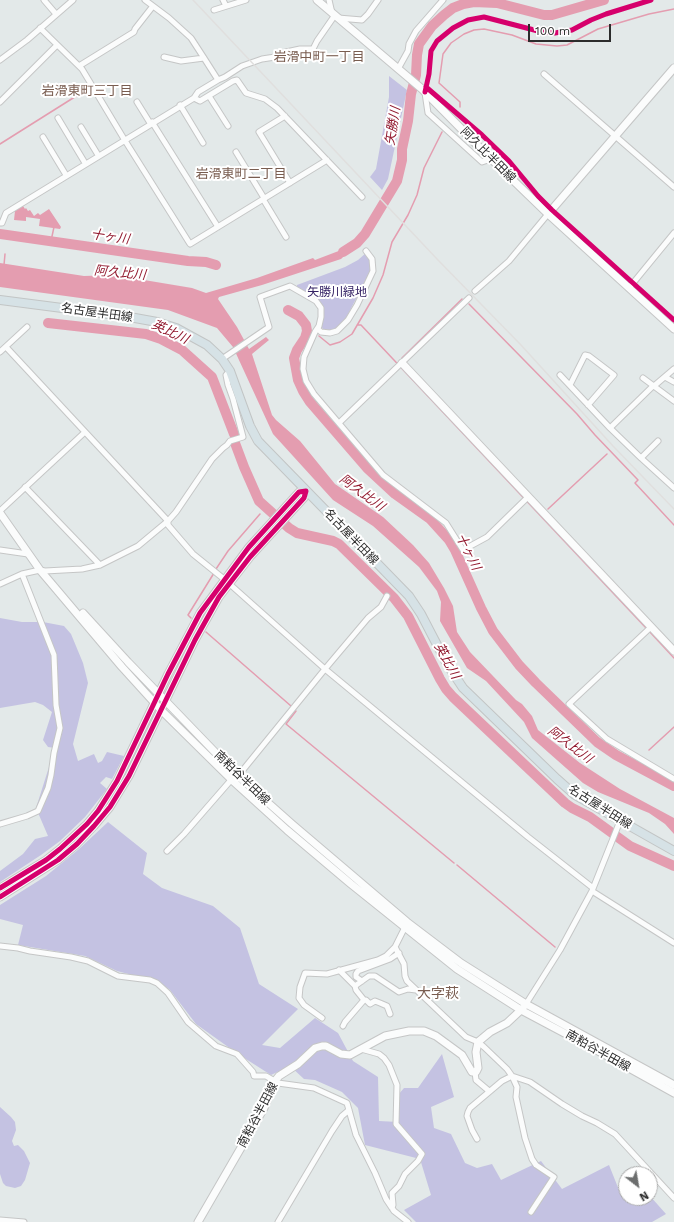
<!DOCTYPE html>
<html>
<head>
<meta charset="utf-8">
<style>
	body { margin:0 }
	#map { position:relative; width:674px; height:1222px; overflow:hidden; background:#e3e9e9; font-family:"Work Sans",sans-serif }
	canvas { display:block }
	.north { position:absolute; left:618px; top:1166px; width:40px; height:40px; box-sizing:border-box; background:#fff; border:1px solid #ababab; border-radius:50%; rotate:149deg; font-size:11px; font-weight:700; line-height:16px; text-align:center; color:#2c2c2c }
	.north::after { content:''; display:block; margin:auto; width:14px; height:18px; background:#6c6e6e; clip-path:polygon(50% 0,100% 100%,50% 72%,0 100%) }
	.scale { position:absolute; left:528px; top:24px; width:83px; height:18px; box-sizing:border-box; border:2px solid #2c2c2c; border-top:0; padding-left:5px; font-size:12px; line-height:14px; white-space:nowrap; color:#2c2c2c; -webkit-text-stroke:3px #fff; paint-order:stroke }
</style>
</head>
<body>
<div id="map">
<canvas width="674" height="1222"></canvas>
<div class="north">N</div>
<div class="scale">100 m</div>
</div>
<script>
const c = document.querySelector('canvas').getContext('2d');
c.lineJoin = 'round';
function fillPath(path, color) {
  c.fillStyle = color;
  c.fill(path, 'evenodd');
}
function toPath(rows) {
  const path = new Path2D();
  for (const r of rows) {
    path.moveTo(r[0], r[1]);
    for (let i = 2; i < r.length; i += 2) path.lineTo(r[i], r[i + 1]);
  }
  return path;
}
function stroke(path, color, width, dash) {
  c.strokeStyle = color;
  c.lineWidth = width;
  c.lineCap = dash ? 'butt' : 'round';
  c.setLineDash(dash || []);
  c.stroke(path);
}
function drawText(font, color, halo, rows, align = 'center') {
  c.font = font + ' "Work Sans","Noto Sans JP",sans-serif';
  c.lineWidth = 4;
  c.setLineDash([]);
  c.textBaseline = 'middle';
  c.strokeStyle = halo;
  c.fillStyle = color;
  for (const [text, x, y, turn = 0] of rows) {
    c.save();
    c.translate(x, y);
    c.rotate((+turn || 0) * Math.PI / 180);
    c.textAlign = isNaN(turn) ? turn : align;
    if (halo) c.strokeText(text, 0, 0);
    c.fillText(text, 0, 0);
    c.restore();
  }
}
fillPath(toPath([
	[389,76,407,90,388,179,382,190,370,177,376,169,389,97],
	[366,253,371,260,371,270,346,318,337,328,330,330,323,329,321,326,324,317,323,307,318,299,297,287,297,285,345,267,358,260],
	[0,618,22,622,43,622,64,626,71,634,83,663,88,683,73,744,78,761,94,754,98,763,102,761,107,752,124,756,112,779,106,777,100,783,107,789,85,817,60,841,41,855,0,882,0,871,23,854,35,839,48,836,36,808,55,748,48,747,43,740,52,712,43,705,35,702,0,708],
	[108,822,147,853,143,874,162,888,213,906,240,928,259,984,298,1009,262,1045,280,1048,315,1018,338,1033,353,1061,378,1077,379,1121,398,1122,398,1095,404,1088,418,1088,442,1054,454,1097,431,1107,434,1128,451,1134,465,1163,477,1168,492,1164,501,1180,541,1161,562,1189,609,1165,619,1190,626,1190,626,1198,650,1198,650,1196,666,1214,652,1222,416,1222,404,1210,431,1195,420,1159,365,1145,358,1108,342,1092,315,1080,304,1079,290,1066,271,1075,238,1054,196,1024,170,990,159,982,117,971,85,956,18,945,23,925,0,919,0,905,46,876,79,849],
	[0,1107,11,1117,15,1122,16,1130,12,1141,14,1146,18,1145,24,1151,30,1163,25,1180,21,1186,15,1188,6,1186,3,1183,0,1174]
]), '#c4c2e2');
fillPath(toPath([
	[23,206,25,209,26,208,28,211,30,210,34,216,38,213,40,215,49,209,61,227,60,229,39,226,40,219,26,217,26,221,14,220,15,211],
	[357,244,341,259,262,285,219,297,218,299,237,327,249,349,266,337,269,340,252,354,272,415,276,420,300,441,335,484,383,517,413,545,429,563,444,588,453,606,457,632,470,652,516,700,522,704,532,716,538,730,580,763,620,789,674,818,674,834,665,824,649,813,598,792,583,783,532,738,524,722,486,681,467,668,440,621,441,602,437,591,419,567,373,526,333,500,273,434,233,347,217,328,168,310,0,287,0,263,84,276,114,275,192,288,206,293,257,278,313,258,315,260]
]), '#e49db0');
stroke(toPath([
	[460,107,460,102,439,83,443,54,451,43,464,34,474,30,484,29,512,35,536,44,557,46,567,45,598,29,649,14,674,9],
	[0,144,89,88],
	[51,241,54,227],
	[4,265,5,254],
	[469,304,577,414,595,435,638,480,635,483,674,525],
	[357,325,361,325,647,629],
	[319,336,330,345,340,342,352,334,373,298,383,275,392,242,408,215,417,195,424,168,442,132],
	[402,358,462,299],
	[548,509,607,454],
	[216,569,228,551,260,514],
	[191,618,188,615,214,573],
	[649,631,674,658],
	[206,632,291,706],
	[296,711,286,724,454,863],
	[649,750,674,727],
	[457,865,555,947]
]), '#e49db0', 1.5);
stroke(toPath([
	[0,234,188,261,206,262,216,265],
	[343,252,357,243,365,234,397,181,402,160,402,149,408,121,411,94,416,75,417,55,419,44,432,26,444,15,453,8,463,4,474,2,497,3,544,15,552,15,604,0],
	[288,310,299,316,306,325,307,331,305,338,297,350,294,358,298,380,303,391,310,402,367,468,395,494,430,519,449,540,455,550,481,608,493,631,519,665,536,683,597,742,616,755,674,786],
	[48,323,146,334,161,339,182,350,212,377,234,434],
	[235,443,244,467,259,501,289,528,297,533,333,541,339,544,394,598,408,616,440,679,446,689,453,697,565,803,572,808,590,817,630,846,674,866]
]), '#e49db0', 10);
const street = toPath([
	[44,0,56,14],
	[145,0,169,18,191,38,204,58,218,80],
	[223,0,226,6],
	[329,0,332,13],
	[214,10,246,0],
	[338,18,362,20,368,14,378,0],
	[40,28,82,69,124,139,190,244,327,160],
	[164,57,181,61,204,58],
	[0,60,27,40,73,0],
	[79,66,134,32,135,29,153,6],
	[398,69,408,51,409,44,416,31,443,0],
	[544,74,674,187],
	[425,93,428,113,482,162,491,159],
	[209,96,228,126],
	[194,98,200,101,233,81,237,80,246,93,265,99,277,108,362,197],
	[0,102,57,45],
	[137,102,150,123],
	[180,105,203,143],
	[285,116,259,132,290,183],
	[58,118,85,163],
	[152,122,218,227],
	[81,127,98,155],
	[43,137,66,175],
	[236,152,264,198],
	[263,199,286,237],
	[0,223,2,223,6,213,194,98,198,92,218,80,225,77,242,66,262,59,275,57,286,52,300,49,313,49,317,41,335,15],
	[629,288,674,233],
	[475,291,509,261,548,214],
	[318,329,321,332,330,333,337,331,348,320,357,305,373,271,372,259,366,251],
	[6,347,168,521,168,525,193,554,224,579,325,669,528,837,593,888],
	[0,352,27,327],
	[222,359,269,327,260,297,290,286,316,301,321,308,321,317,319,326,315,332,304,357,303,369,306,381,314,394,383,475,446,523,463,550,487,537,528,497],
	[560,375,610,428,641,458,674,488],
	[665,377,674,382],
	[643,378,674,401],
	[570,385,585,355,589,356,614,375,588,405],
	[654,386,674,369],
	[339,423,469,298],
	[610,428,653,386],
	[641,458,658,441],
	[25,487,100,565],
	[1,510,85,432],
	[0,550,28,554],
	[0,584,22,574,40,570,45,571,82,569,100,565,138,546,168,521,176,512,212,459,223,448,227,445,230,441,243,437,233,399,228,385,226,375,230,371],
	[651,627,569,704,607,739,674,779],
	[238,776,325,669,368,618,381,607,387,596],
	[0,824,27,816,38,811,48,788,51,775,54,753,60,728,56,705,54,655,22,574],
	[167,851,184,834,231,780],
	[592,891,674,943],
	[406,925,395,947,404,964,405,976,407,981,466,1037,478,1042,484,1047,507,1069,512,1076,517,1087,516,1097,525,1138,532,1159,536,1165,554,1177,531,1212],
	[0,946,18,948,30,951,71,957,88,961,118,976,150,980,157,983,168,993,188,1022,216,1046,237,1054,253,1072,254,1076,266,1076,278,1083,314,1088,347,1103,356,1135,375,1173,386,1199,394,1211,408,1222],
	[339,970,355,986],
	[362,981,356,977,356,974,358,971,390,959,399,953],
	[364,1000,356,990,355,986,369,976,375,976,399,992,408,989,416,990],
	[526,1004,560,950,592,891,620,821],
	[322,1018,304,1005,299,998,300,987,305,973,327,974,378,960,386,956,395,947],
	[343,1026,345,1022,364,1000,366,1000,370,1004,375,1001,380,1003,387,1006,390,1014],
	[361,1049,379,1054,384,1058,389,1065,397,1085,396,1124,422,1154,418,1161,405,1174,399,1186,392,1193,393,1205,392,1208],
	[475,1072,476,1080,489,1091],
	[477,1139,472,1130,467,1116,468,1112,470,1108,502,1081,512,1076,530,1082,562,1104,582,1116,597,1123,615,1134,674,1198],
	[0,1220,24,1222],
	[278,1222,332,1131,342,1116,349,1110]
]);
const secondary = toPath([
	[317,0,422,89,487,155,548,214,674,329],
	[548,214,674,68],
	[402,363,674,651],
	[0,513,40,570,122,667,161,710,234,782,287,830,351,884,457,969,521,1010,600,1052,674,1093],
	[83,613,128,662,238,776,292,824,407,922,461,963,526,1004,674,1085],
	[0,888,46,860,60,849,87,824,98,811,117,781,168,674,200,613,249,547,299,492,306,491,304,498,250,557,219,597,195,640,129,776,110,807,94,826,77,844,58,860,0,897],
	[198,1222,264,1108,275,1081,279,1076,298,1064,315,1048,322,1046,326,1046,341,1054,350,1055,385,1036,409,1031,424,1031,436,1036,462,1055,472,1072,476,1072,478,1068,476,1052,478,1042,490,1032,507,1023,523,1008]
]);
const primary = toPath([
	[0,300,124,316,157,322,176,328,207,345,222,359,230,371,250,426,258,441,409,596,421,614,447,664,463,688,557,779,575,795,674,851]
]);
stroke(street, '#c5c6c6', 7);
stroke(secondary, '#c5c6c6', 9);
stroke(primary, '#c2c5c5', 10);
stroke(street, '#fbfcfc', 5);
stroke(secondary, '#fbfcfc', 7);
stroke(primary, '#d6e2e6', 8);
stroke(toPath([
	[193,0,437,259,521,345,613,446,674,509]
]), '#e0dfde', 1.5);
stroke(toPath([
	[426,87,482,135,509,161,538,196,552,210,674,320],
	[425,92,429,74,431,51,437,41,453,28,468,20,484,17,538,31,555,33,572,30,591,20,606,14,651,0],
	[0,888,46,860,60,849,87,824,98,811,117,781,168,674,200,613,249,547,299,492,306,491,304,498,250,557,219,597,195,640,129,776,110,807,94,826,77,844,58,860,0,897]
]), '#d6006c', 5);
drawText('12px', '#2c2c2c', '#fff', [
	["阿久比半田線",488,155,45],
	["名古屋半田線",97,313,8],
	["名古屋半田線",351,537,46],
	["南粕谷半田線",242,778,44],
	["名古屋半田線",600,807,32],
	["南粕谷半田線",598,1051,29],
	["南粕谷半田線",258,1115,-62]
]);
drawText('12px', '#342264', '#fff', [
	["矢勝川緑地",337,292]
]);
drawText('13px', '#795d50', '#fff', [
	["岩滑中町一丁目",319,57],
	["岩滑東町三丁目",87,91],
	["岩滑東町二丁目",241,174]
]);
drawText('italic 13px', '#921a2f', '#fff', [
	["矢勝川",393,126,-81],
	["十ヶ川",110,237,8],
	["阿久比川",120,273,5],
	["英比川",170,332,25],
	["阿久比川",362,493,36],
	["十ヶ川",468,552,63],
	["英比川",447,661,61],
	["阿久比川",570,745,37]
]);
drawText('14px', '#795d50', '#fff', [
	["大字萩",438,994]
]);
</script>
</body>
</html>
